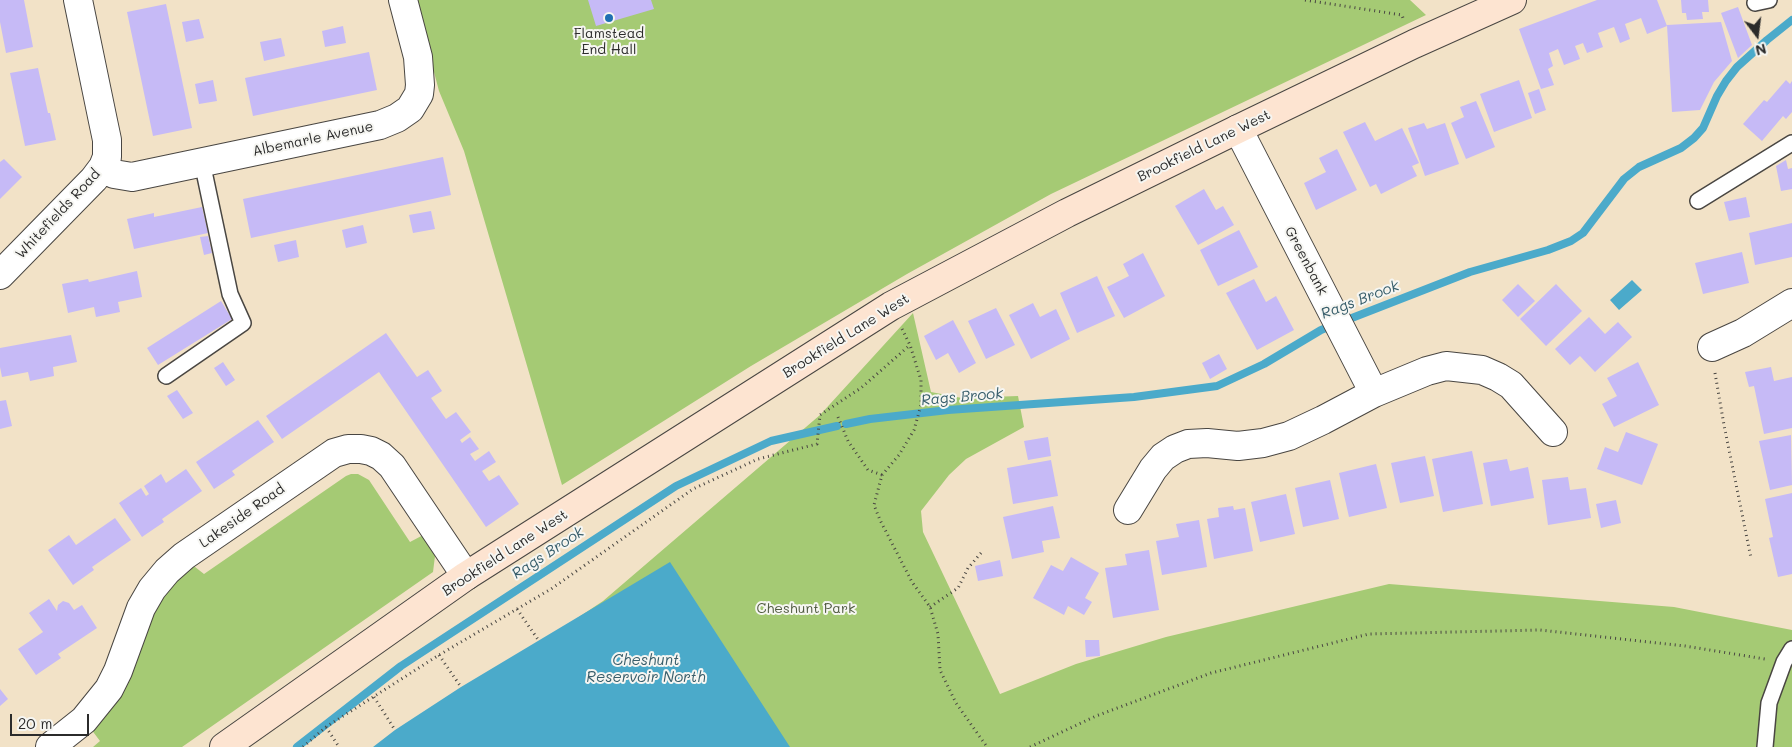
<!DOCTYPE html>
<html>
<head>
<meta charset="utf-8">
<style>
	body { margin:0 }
	#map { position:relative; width:1792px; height:747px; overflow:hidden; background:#f2e2c7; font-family:Mali,sans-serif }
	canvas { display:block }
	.north { position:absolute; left:1732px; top:10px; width:50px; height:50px; -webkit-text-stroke:4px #f6f6f2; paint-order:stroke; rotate:165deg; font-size:14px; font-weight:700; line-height:20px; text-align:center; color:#2b2b2b }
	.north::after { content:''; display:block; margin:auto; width:18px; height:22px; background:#2b2b2b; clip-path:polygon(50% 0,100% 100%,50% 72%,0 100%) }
	.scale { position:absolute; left:10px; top:714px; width:79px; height:22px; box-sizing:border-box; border:2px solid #2b2b2b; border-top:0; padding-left:6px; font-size:15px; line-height:18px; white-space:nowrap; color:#2b2b2b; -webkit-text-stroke:4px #f6f6f2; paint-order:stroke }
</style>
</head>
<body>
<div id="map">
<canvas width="1792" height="747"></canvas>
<div class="north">N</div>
<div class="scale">20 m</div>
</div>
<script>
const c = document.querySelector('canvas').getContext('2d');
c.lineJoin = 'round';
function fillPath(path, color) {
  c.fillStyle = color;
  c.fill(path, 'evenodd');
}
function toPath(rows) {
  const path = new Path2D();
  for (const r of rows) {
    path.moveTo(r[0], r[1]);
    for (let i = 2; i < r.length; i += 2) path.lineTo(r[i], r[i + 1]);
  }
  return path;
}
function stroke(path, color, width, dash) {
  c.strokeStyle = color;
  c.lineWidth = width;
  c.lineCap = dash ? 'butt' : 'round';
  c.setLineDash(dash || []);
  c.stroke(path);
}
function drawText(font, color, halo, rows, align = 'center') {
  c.font = font + ' Mali,sans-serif';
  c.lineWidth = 4;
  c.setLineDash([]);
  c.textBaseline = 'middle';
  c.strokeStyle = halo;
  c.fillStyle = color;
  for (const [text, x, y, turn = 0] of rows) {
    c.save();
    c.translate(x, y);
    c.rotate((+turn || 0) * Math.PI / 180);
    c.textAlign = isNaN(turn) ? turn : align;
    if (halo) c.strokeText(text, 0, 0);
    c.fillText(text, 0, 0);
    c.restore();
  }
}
fillPath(toPath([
	[415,0,1410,0,1426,15,1051,194,907,274,751,366,562,485,464,151,439,91],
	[913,313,931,392,962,398,1018,396,1024,427,966,459,949,475,921,511,923,532,1000,694,1076,664,1166,637,1389,584,1674,607,1792,630,1792,747,384,747,603,601,820,415],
	[351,474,358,474,369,480,410,542,427,533,435,556,433,572,182,747,93,747,100,741,91,729,152,605,190,563,204,574,346,476]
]), '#a5ca74');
fillPath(toPath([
	[1632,280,1642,290,1619,310,1610,300],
	[670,562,790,747,373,747,395,730,461,687]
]), '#4baaca');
stroke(toPath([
	[846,424,870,419,948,410,1134,397,1217,386,1264,364,1321,330,1470,272,1548,250,1571,241,1583,233,1624,179,1639,167,1681,148,1694,138,1703,128,1717,96,1726,81,1737,67,1767,40,1792,20],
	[297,747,401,666,676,486,771,441,837,426]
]), '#4baaca', 8);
fillPath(toPath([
	[0,0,24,0,33,47,6,53,0,22],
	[588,0,651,0,654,9,596,26],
	[1597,0,1657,0,1667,26,1647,34,1641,18,1625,24,1630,39,1620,43,1614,27,1598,33,1603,47,1587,53,1583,43,1575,46,1580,59,1564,65,1558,49,1549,53,1553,66,1548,69,1554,85,1541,89,1519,29],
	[1681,0,1708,0,1709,12,1702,12,1703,19,1687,20,1686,13,1682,13],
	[166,4,192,128,153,136,127,12],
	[1738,7,1752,45,1738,58,1721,13],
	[199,19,204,38,186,42,182,22],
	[1721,22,1732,61,1714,82,1700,110,1672,112,1667,25],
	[343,26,346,43,325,47,322,31],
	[281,38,285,56,264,61,260,42],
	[369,52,377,90,253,116,245,78],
	[38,68,48,113,50,113,56,140,25,146,10,73],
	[213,80,217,101,199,104,195,84],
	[1519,80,1532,118,1494,132,1480,94],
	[1786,80,1790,84,1792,81,1792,112,1786,119,1783,116,1762,141,1743,124,1764,100,1767,102],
	[1539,89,1546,110,1535,114,1528,93],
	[1476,101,1495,147,1466,159,1451,123,1464,117,1460,107],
	[1365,122,1375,141,1402,128,1419,163,1412,166,1417,176,1381,194,1376,184,1370,187,1343,132],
	[1424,123,1427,129,1445,123,1459,164,1425,176,1408,128],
	[1337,149,1357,190,1316,210,1304,183,1326,172,1319,158],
	[443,157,451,195,251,238,243,199],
	[4,159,22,177,0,199,0,162],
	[1786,160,1788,169,1792,168,1792,189,1781,191,1776,166],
	[1204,189,1216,210,1223,206,1234,225,1198,245,1175,206],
	[1746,197,1750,217,1729,221,1724,202],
	[202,207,208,233,134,249,127,219,154,213,154,217],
	[431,211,435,229,413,233,409,215],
	[1792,223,1792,257,1755,265,1749,233],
	[363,225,367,243,346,248,342,230],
	[1239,230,1258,267,1218,286,1200,250],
	[208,236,212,253,204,255,200,237],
	[296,240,299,257,278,262,274,245],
	[1742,252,1749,283,1703,294,1695,263],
	[1143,253,1165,296,1124,318,1107,287,1129,276,1123,264],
	[137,271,142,297,118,302,120,312,96,317,94,307,68,313,62,284,88,279,89,282],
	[1097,276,1115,316,1077,333,1060,293],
	[1254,279,1266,302,1276,296,1294,330,1257,350,1226,293],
	[1518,284,1535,301,1518,317,1502,300],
	[1556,284,1582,311,1546,346,1520,319],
	[221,301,232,319,158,365,147,348],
	[1033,303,1040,317,1056,309,1070,339,1031,359,1009,315],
	[996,308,1015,345,986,359,968,321],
	[1589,317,1605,334,1618,322,1632,337,1595,372,1580,356,1570,365,1555,349],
	[953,320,976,363,959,373,948,353,936,360,924,336],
	[386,333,417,377,428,370,442,391,431,398,446,419,456,412,471,432,460,440,462,443,470,437,479,449,470,454,475,461,489,451,496,462,482,471,489,481,499,475,519,504,486,527,379,372,282,439,266,416],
	[71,335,77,362,53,367,54,376,30,381,28,372,2,377,0,367,0,348],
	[1219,354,1227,369,1210,379,1202,363],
	[223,362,235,380,226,386,214,368],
	[1638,362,1659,405,1614,427,1602,404,1617,396,1607,378],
	[1771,367,1774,381,1792,377,1792,428,1764,434,1754,386,1749,387,1745,372],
	[177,390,193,413,183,419,167,396],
	[6,400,12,426,0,429,0,401],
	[258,420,274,442,232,471,235,475,214,489,196,462],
	[1626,432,1658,444,1642,485,1597,469,1605,447,1618,452],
	[1791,435,1792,485,1770,490,1759,441],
	[1048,437,1051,456,1028,460,1024,441],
	[1472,451,1483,504,1443,512,1432,459],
	[1425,456,1434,496,1400,503,1391,463],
	[1507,459,1510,471,1528,467,1534,498,1491,506,1483,463],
	[1051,460,1058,496,1013,504,1007,468],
	[1376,464,1387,508,1349,517,1339,473],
	[186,469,202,491,162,519,164,522,142,537,119,503,141,488,146,496,149,494,144,486,161,474,166,483],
	[1568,477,1570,490,1586,488,1591,518,1548,525,1542,480],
	[1330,480,1339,519,1303,527,1295,488],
	[1792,493,1792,574,1778,577,1769,538,1773,537,1765,499],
	[1286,494,1295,534,1260,542,1251,502],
	[1616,500,1621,523,1601,528,1596,504],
	[1053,506,1060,538,1042,541,1044,552,1012,559,1003,517],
	[1233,506,1234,510,1245,508,1253,551,1214,559,1207,519,1219,517,1218,508],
	[115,518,131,540,92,567,94,570,73,585,48,550,69,535,76,545],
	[1199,520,1207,567,1162,575,1156,541,1179,537,1176,524],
	[1149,550,1159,610,1113,618,1105,568,1127,565,1125,554],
	[1071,557,1099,573,1085,598,1092,602,1084,615,1068,606,1064,615,1033,598,1051,565,1063,571],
	[1000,560,1003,576,978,581,975,566],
	[49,599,57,611,58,605,63,601,69,603,74,610,82,605,97,628,58,654,61,658,36,675,18,649,43,632,29,613],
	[1085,640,1099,640,1100,656,1086,657],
	[0,689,8,699,0,706]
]), '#c6baf6');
const lane = toPath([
	[1755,3,1769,0],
	[1698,201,1792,143],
	[166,376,243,323,230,294,202,162],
	[1765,747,1769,703,1784,662,1792,649]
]);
const street = toPath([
	[1238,129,1374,393,1427,371,1446,366,1482,370,1498,377,1511,385,1553,432],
	[103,167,114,174,132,177,380,125,397,118,410,109,419,94,420,85,418,57,403,0],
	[0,275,94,179,103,167,107,157,107,140,103,121,78,0],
	[1712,347,1743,333,1792,303],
	[1128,510,1153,469,1163,457,1175,449,1188,444,1207,443,1238,446,1263,443,1289,436,1323,420,1374,393],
	[50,747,84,720,109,689,118,671,141,608,152,589,167,571,184,556,334,453,348,449,361,449,371,451,381,456,392,466,466,576]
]);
const secondary = toPath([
	[224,747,466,576,891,306,1067,213,1238,129,1414,44,1512,0]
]);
stroke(lane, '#494642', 18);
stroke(street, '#494642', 30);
stroke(secondary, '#494642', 30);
stroke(toPath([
	[1305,0,1402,15,1404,21],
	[902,329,910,345,921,380,921,405,914,430,899,455,882,475,874,505,880,520,912,582,930,607,938,634,940,670,956,703,987,747],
	[1715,373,1724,425,1751,558],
	[838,417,848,441,868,470,882,475],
	[930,607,958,588,968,568,982,552],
	[517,609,539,641],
	[439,655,461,687],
	[374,697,395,730],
	[326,727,339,747],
	[303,747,326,727,439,655,551,589,693,489,758,459,817,444,820,415,861,388,910,345],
	[1030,747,1096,716,1211,673,1369,634,1540,630,1685,646,1765,659]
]), '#494642', 3, [1, 4]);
stroke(lane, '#fff', 15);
stroke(street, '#fff', 28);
stroke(secondary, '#fde4d1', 28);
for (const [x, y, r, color] of [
	[609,18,5,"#1f6fb2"]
]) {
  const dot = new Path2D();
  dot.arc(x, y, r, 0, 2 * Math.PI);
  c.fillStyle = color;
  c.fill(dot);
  stroke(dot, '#f6f6f2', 2);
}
drawText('14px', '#2b2b2b', '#f6f6f2', [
	["Flamstead",609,34],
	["End Hall",609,50]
]);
drawText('14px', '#2b2b2b', '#f6f6f2', [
	["Albemarle Avenue",313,139,-12],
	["Brookfield Lane West",1204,146,-26],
	["Whitefields Road",58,214,-47],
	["Greenbank",1306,261,62],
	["Brookfield Lane West",846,336,-32],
	["Lakeside Road",242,516,-35],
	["Brookfield Lane West",505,553,-33]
]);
drawText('14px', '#505b41', '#f6f6f2', [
	["Cheshunt Park",806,609]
]);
drawText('italic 15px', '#385e6b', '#f6f6f2', [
	["Rags Brook",1360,300,-21],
	["Rags Brook",962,397,-5],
	["Rags Brook",548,553,-33],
	["Cheshunt",646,660],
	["Reservoir North",646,677]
]);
</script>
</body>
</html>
